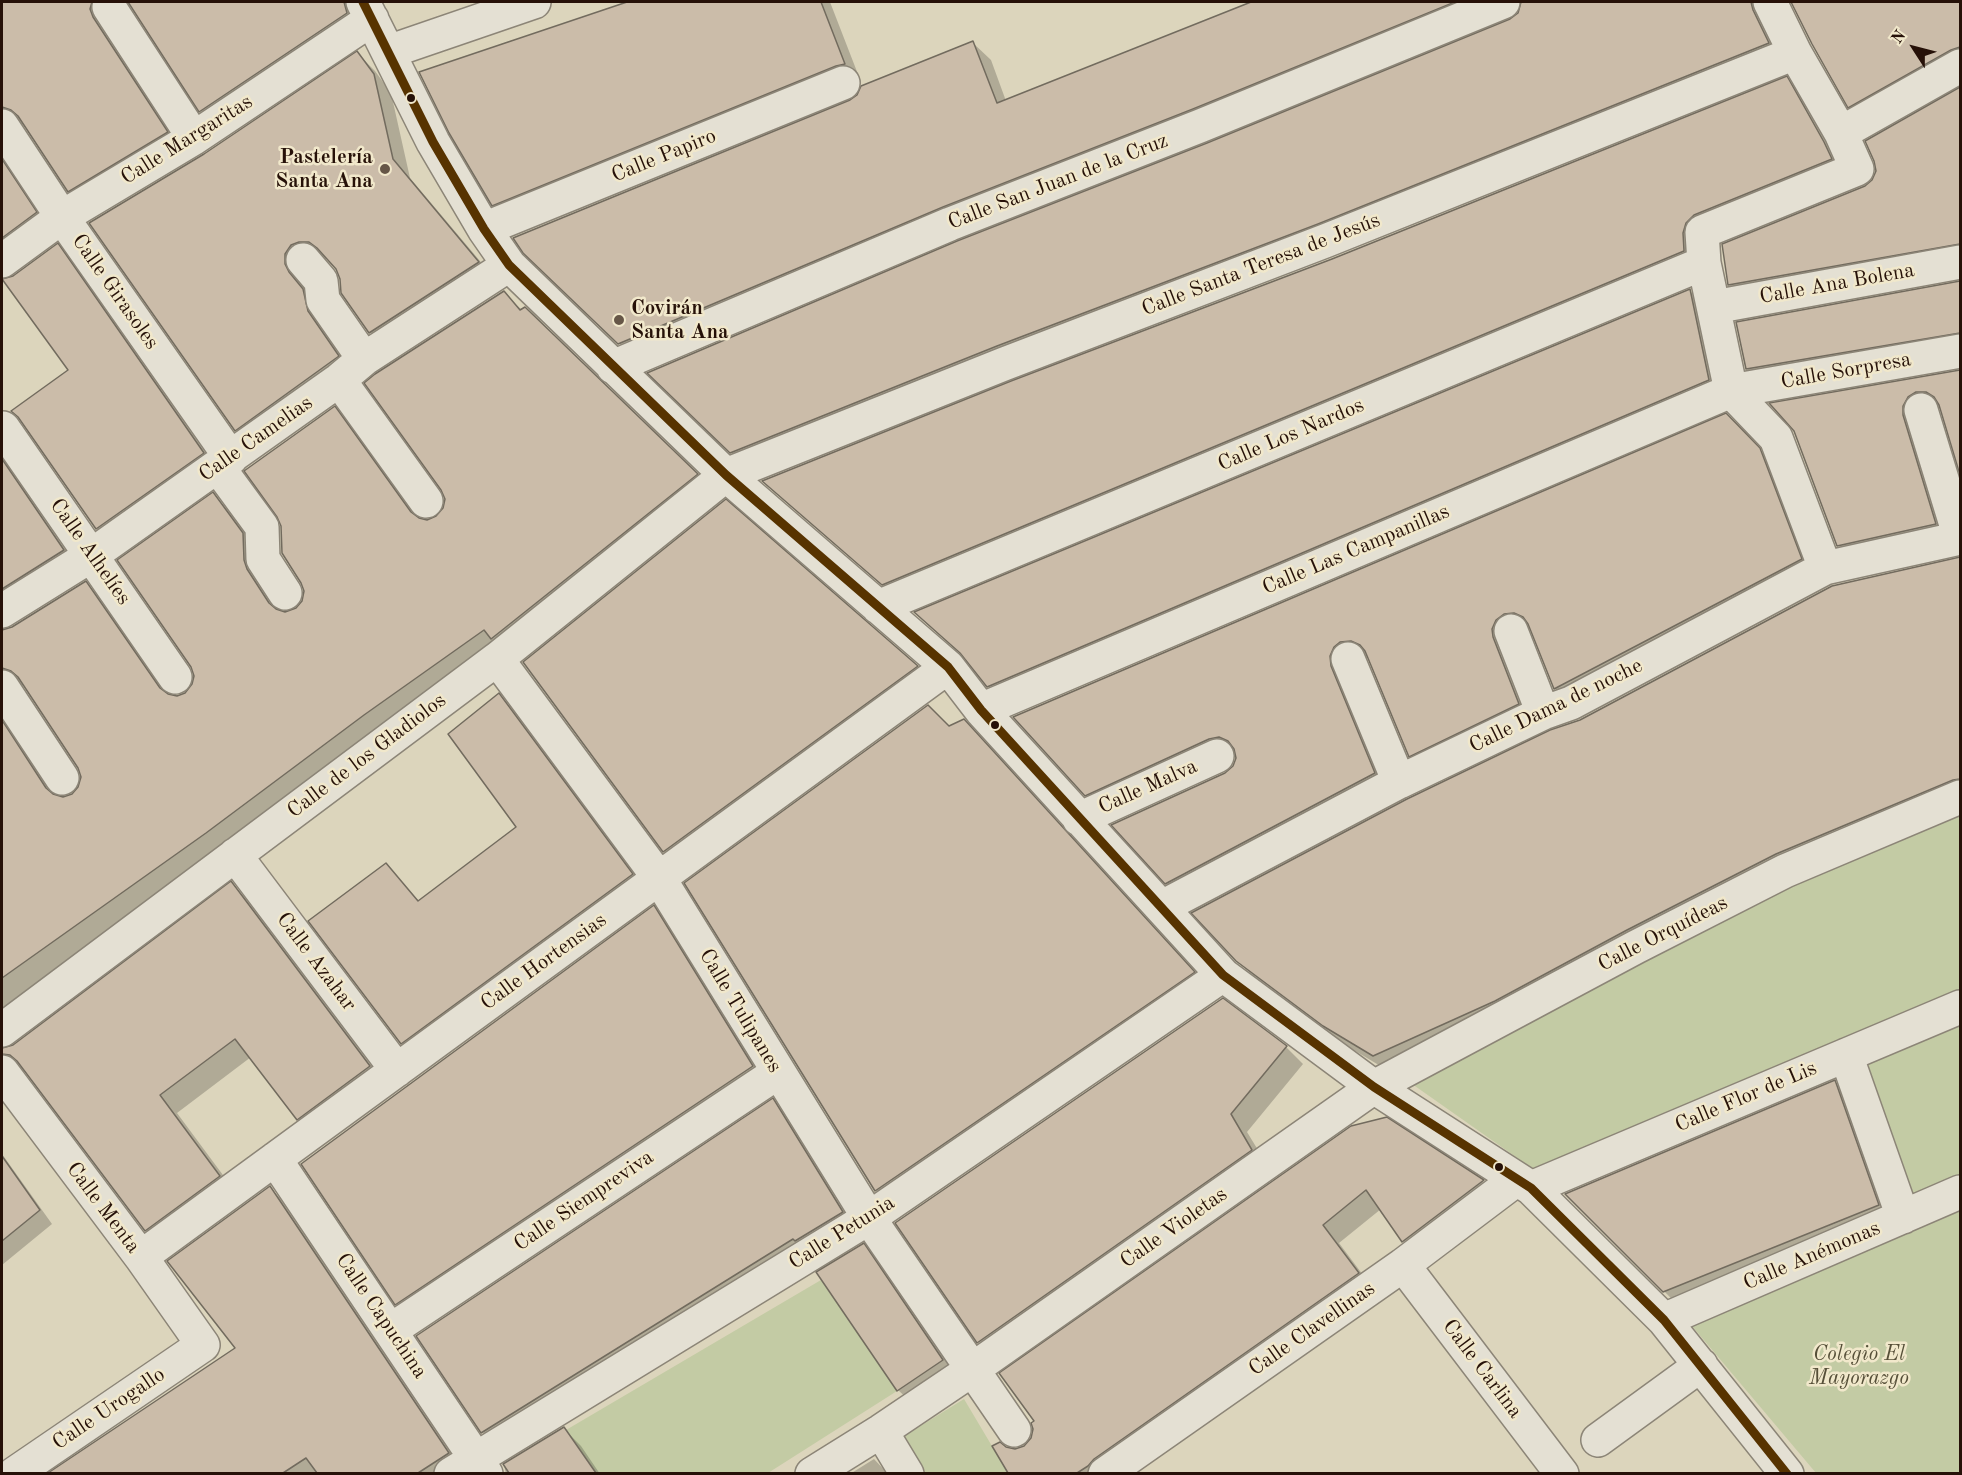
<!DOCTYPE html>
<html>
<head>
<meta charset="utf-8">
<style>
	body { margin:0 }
	#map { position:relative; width:1962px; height:1475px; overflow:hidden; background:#dcd5bc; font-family:"Old Standard TT",serif }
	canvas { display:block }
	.frame { position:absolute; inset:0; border:3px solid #261108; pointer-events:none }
	.north { position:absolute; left:1884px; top:18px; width:60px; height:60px; -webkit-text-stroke:4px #f1e8cb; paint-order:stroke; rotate:306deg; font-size:16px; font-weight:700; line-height:24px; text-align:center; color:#261108 }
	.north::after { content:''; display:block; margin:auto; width:21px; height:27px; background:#261108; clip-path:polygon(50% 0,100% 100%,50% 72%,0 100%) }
</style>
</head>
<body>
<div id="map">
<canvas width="1962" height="1475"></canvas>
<div class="frame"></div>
<div class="north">N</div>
</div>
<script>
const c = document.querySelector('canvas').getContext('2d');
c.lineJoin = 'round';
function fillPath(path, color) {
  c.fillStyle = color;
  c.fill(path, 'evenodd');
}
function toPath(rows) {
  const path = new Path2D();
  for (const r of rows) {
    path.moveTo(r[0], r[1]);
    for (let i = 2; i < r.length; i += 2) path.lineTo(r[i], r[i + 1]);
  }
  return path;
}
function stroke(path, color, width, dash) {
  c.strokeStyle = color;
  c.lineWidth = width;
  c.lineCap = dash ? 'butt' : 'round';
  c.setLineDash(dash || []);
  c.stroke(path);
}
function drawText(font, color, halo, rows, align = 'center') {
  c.font = font + ' "Old Standard TT",serif';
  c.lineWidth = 5;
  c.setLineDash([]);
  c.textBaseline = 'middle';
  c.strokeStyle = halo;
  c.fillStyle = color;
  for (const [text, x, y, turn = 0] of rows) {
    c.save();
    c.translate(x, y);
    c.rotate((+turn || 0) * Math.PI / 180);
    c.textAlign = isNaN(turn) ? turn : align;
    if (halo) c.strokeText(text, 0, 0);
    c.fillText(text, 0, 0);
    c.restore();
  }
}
fillPath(toPath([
	[1960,809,1960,992,1533,1169,1405,1079,1861,851],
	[1960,1005,1960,1177,1909,1200,1855,1051],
	[1960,1211,1960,1473,1816,1473,1692,1326],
	[821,1280,897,1391,768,1473,596,1473,566,1430],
	[964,1399,1008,1473,926,1473,901,1438]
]), '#c3cba4');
fillPath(toPath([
	[2,2,352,2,361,20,218,128,201,111,133,7,127,5,184,150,86,208,69,191,26,126,20,124,2,140],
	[631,2,830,2,861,82,854,83,511,222,493,205,421,73],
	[1256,2,1507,2,637,361,543,270,859,96,973,43,991,60,1006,101],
	[1525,2,1783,2,1786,61,749,470,667,390,1510,29],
	[1792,2,1960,2,1960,71,1867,124,1849,107,1813,43],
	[357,53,375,71,391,93,410,178,496,280,388,350,370,332,343,293,341,279,337,269,328,259,317,259,302,283,355,374,253,447,236,430,205,155],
	[1786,78,1804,96,1841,161,1700,252,901,602,764,482,1332,260],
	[1960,89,1960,263,1747,302,1729,285,1873,182,1877,172,1876,162,1867,142],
	[2,149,53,231,2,274],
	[57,245,75,263,221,471,114,546,97,528,22,419,70,371,14,278],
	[1960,282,1960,352,1765,386,1747,369,1737,323],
	[1690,291,1707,308,1726,397,1006,704,988,686,968,660,916,613],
	[504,293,714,492,223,850,2,1008,2,710,3,716,56,797,64,798,74,795,80,788,82,777,79,767,26,687,20,685,2,700,2,631,12,629,86,583,103,600,169,696,177,697,186,694,194,685,213,494,230,512,260,552,264,588,280,612,285,613,297,610,303,602,334,408,352,425,420,520,427,521,437,518,445,509],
	[1960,371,1960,470,1942,409,1933,409,1953,541,1856,563,1838,545,1795,431,1772,404],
	[1744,433,1777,467,1818,577,1573,706,1555,688,1532,630,1522,631,1536,721,1428,773,1410,756,1369,658,1358,659,1392,791,1184,901,1166,883,1226,774,1234,767,1237,755,1227,756,1104,812,1015,717],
	[2,449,81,568,2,624],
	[726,501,917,667,934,684,682,869,664,851],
	[1960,559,1960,801,1392,1073,1342,1043,1255,978,1237,960,1580,721,1832,587],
	[498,695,516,712,649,892,419,1060,402,1043,386,865,420,902,518,827],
	[949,727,982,739,1211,990,893,1208,876,1190,686,883],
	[231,883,249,901,387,1084,315,1137,298,1119,251,1057,177,1113,237,1194,164,1247,146,1230,27,1072,20,1071,2,1050,14,1046],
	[654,907,671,925,770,1084,414,1321,396,1304],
	[1286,1047,1303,1064,1247,1132,1269,1168,996,1359,979,1342,897,1223],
	[1835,1082,1852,1099,1895,1222,1682,1309,1567,1195],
	[773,1100,790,1118,860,1230,500,1450,483,1432,418,1336],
	[1386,1119,1483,1181,1500,1199,1420,1259,1403,1241,1381,1209,1339,1243,1375,1291,1115,1474,1010,1474,994,1447,1015,1450,1025,1447],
	[2,1154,52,1224,2,1265],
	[270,1188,287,1205,466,1471,462,1474,49,1474,237,1348],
	[863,1245,877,1258,956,1374,912,1403,898,1390],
	[564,1429,581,1446,600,1474,506,1474,504,1465],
	[874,1459,888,1474,850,1474]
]), '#0003');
const building = toPath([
	[2,2,92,2,90,9,93,17,168,132,68,192,18,116,11,110,2,107,2,2],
	[128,2,344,2,347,13,199,112,128,2],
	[627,2,821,2,845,64,836,66,492,206,449,133,419,72,627,2],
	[1251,2,1455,2,1193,109,943,207,618,344,523,253,513,238,850,100,857,95,861,86,973,41,997,103,1251,2],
	[1521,2,1751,2,1753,10,1769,43,1318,224,997,346,730,453,647,373,957,241,1207,143,1510,19,1518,13,1521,2],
	[1791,2,1960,2,1960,47,1951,50,1848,108,1812,44,1791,2],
	[357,51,374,74,393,159,479,262,369,333,341,293,340,279,336,269,317,248,309,242,299,242,291,245,285,254,285,264,289,272,303,289,308,311,339,356,235,431,89,223,204,154,357,51],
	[1787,76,1824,142,1832,159,1694,215,1686,223,1683,233,1684,251,882,585,762,481,1011,381,1332,259,1787,76],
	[1960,87,1960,244,1728,285,1722,244,1865,186,1872,180,1876,171,1874,161,1865,141,1960,87],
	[2,159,37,212,2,238,2,159],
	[58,243,204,453,96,529,18,417,11,411,68,370,2,279,13,276,58,243],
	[1960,281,1960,333,1746,369,1736,322,1960,281],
	[1690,289,1709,380,987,687,960,653,914,612,1690,289],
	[504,291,520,310,525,307,698,474,491,639,484,630,364,715,206,833,2,978,2,720,46,788,53,794,63,797,72,794,78,787,81,777,78,768,18,677,11,671,2,668,2,630,12,627,86,581,160,688,168,694,177,696,185,693,192,684,194,676,191,667,117,560,213,492,243,533,244,560,247,569,269,603,276,609,285,612,296,608,302,601,304,591,301,583,282,553,281,526,277,517,244,471,335,406,411,512,419,518,427,520,436,516,443,508,445,499,441,490,364,383,375,374,504,291],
	[1960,370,1960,475,1939,405,1934,397,1926,392,1916,392,1908,397,1903,406,1903,415,1936,524,1837,546,1794,431,1769,403,1960,370],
	[1726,413,1760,448,1802,559,1554,689,1528,624,1523,617,1514,613,1504,614,1496,620,1492,629,1493,637,1519,704,1409,757,1365,651,1360,645,1351,641,1340,642,1334,647,1330,656,1331,666,1375,773,1165,884,1111,825,1225,773,1233,766,1236,758,1234,749,1228,741,1219,737,1209,739,1085,796,1013,717,1726,413],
	[2,459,64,550,2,589,2,459],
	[726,499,918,666,663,852,523,662,726,499],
	[1960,557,1960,779,1953,780,1776,854,1627,930,1495,1001,1373,1056,1323,1026,1236,961,1191,913,1407,799,1550,730,1580,720,1832,586,1960,557],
	[499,693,633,874,401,1044,308,921,386,863,418,901,516,827,448,734,499,693],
	[928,705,949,726,964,719,1195,972,875,1191,684,883,928,705],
	[231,881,370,1066,297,1120,235,1039,160,1095,220,1176,145,1231,17,1061,10,1055,2,1054,2,1048,13,1045,231,881],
	[654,905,753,1066,395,1305,301,1164,654,905],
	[1223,998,1287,1046,1231,1114,1252,1150,977,1343,895,1223,1223,998],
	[1835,1080,1879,1205,1663,1292,1565,1194,1835,1080],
	[773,1098,843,1212,795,1241,793,1239,481,1433,416,1336,773,1098],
	[1387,1117,1484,1180,1402,1242,1366,1190,1323,1225,1359,1273,1094,1459,1088,1466,1077,1473,1008,1473,992,1446,1000,1442,1006,1447,1015,1449,1024,1446,1031,1438,1033,1429,1031,1423,1034,1421,999,1373,1351,1126,1387,1117],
	[2,1156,40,1210,2,1241,2,1156],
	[270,1186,449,1453,418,1473,317,1473,306,1458,283,1473,48,1473,235,1348,167,1261,270,1186],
	[864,1243,943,1360,897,1391,816,1272,864,1243],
	[564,1427,596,1473,509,1473,503,1464,564,1427]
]);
fillPath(building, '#cbbca9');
stroke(building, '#726b5e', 1.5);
const minor = toPath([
	[363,2,433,142,484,229,509,265,726,475,948,667,981,710,1223,975,1374,1087,1531,1188,1664,1320,1787,1474],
	[1770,2,1795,53,1841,133,1857,169,1702,232,1704,263,1731,391,1776,438,1825,568],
	[109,7,194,138],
	[388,52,534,2],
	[2,126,62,217,231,458],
	[1841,133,1960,66],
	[484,229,843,83],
	[303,260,321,281,323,300,364,359],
	[2,261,62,217,194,138,372,19],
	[1714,307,1960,262],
	[613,367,950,224,1200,126,1503,2],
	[339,380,426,501],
	[1921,410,1960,538],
	[3,428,175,677],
	[218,467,262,527,263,559,285,593],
	[878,607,1704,263],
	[2,611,92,555,339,380,364,359,509,265],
	[1511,631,1543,713],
	[497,659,659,878,869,1218,1014,1430],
	[1348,659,1399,782],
	[2,687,62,778],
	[981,710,1731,391,1960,351],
	[1079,819,1217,756],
	[235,855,397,1070],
	[1162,907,1399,782,1543,713,1571,703,1825,568,1960,538],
	[2,1030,497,659,726,475,1004,364,1325,241,1795,53],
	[1846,1055,1903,1217],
	[2,1072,141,1257,203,1345,14,1474],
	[275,1159,486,1474],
	[1531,1188,1960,1007],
	[141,1257,948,667],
	[1403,1265,1562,1474],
	[1664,1320,1960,1192],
	[391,1330,777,1073],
	[881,1431,907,1474],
	[1598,1440,1701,1365],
	[451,1474,869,1218,1223,975],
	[812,1474,881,1431,973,1369,1374,1087,1636,947,1785,871,1960,797],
	[1105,1474,1403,1265,1517,1179]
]);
stroke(minor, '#8c8577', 36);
stroke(minor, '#e4e0d3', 33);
stroke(toPath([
	[363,2,433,142,484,229,509,265,726,475,948,667,981,710,1223,975,1374,1087,1531,1188,1664,1320,1787,1474]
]), '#573300', 9);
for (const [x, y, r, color] of [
	[411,98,5,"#261108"],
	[385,169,6,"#665647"],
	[619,320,6,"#665647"],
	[995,725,5,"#261108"],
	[1499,1167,5,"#261108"]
]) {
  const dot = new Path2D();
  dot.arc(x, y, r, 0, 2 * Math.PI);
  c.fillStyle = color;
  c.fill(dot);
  stroke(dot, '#f1e8cb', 2);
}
drawText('21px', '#261108', '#f1e8cb', [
	["Calle Margaritas",187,140,-32],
	["Calle Papiro",664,156,-22],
	["Calle San Juan de la Cruz",1058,182,-21],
	["Calle Santa Teresa de Jesús",1261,265,-21],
	["Calle Ana Bolena",1837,284,-10],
	["Calle Girasoles",115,292,55],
	["Calle Sorpresa",1846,371,-10],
	["Calle Los Nardos",1291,435,-23],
	["Calle Camelias",256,439,-35],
	["Calle Las Campanillas",1356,550,-23],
	["Calle Alhelíes",90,552,55],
	["Calle Dama de noche",1556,706,-26],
	["Calle de los Gladiolos",367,756,-37],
	["Calle Malva",1148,787,-24],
	["Calle Orquídeas",1663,934,-27],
	["Calle Azahar",316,962,53],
	["Calle Hortensias",544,962,-36],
	["Calle Tulipanes",740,1011,59],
	["Calle Flor de Lis",1746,1097,-23],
	["Calle Siempreviva",584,1201,-34],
	["Calle Menta",103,1208,53],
	["Calle Violetas",1174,1228,-35],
	["Calle Petunia",842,1233,-32],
	["Calle Anémonas",1812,1256,-23],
	["Calle Capuchina",381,1316,56],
	["Calle Clavellinas",1312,1329,-35],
	["Calle Carlina",1482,1369,53],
	["Calle Urogallo",109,1409,-34]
]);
drawText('bold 21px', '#261108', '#f1e8cb', [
	["Pastelería",373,157],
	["Santa Ana",373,181],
	["Covirán",631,308,"left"],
	["Santa Ana",631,332,"left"]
], 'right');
drawText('italic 21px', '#564f38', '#f1e8cb', [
	["Colegio El",1859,1354],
	["Mayorazgo",1859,1378]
]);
</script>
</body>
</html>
